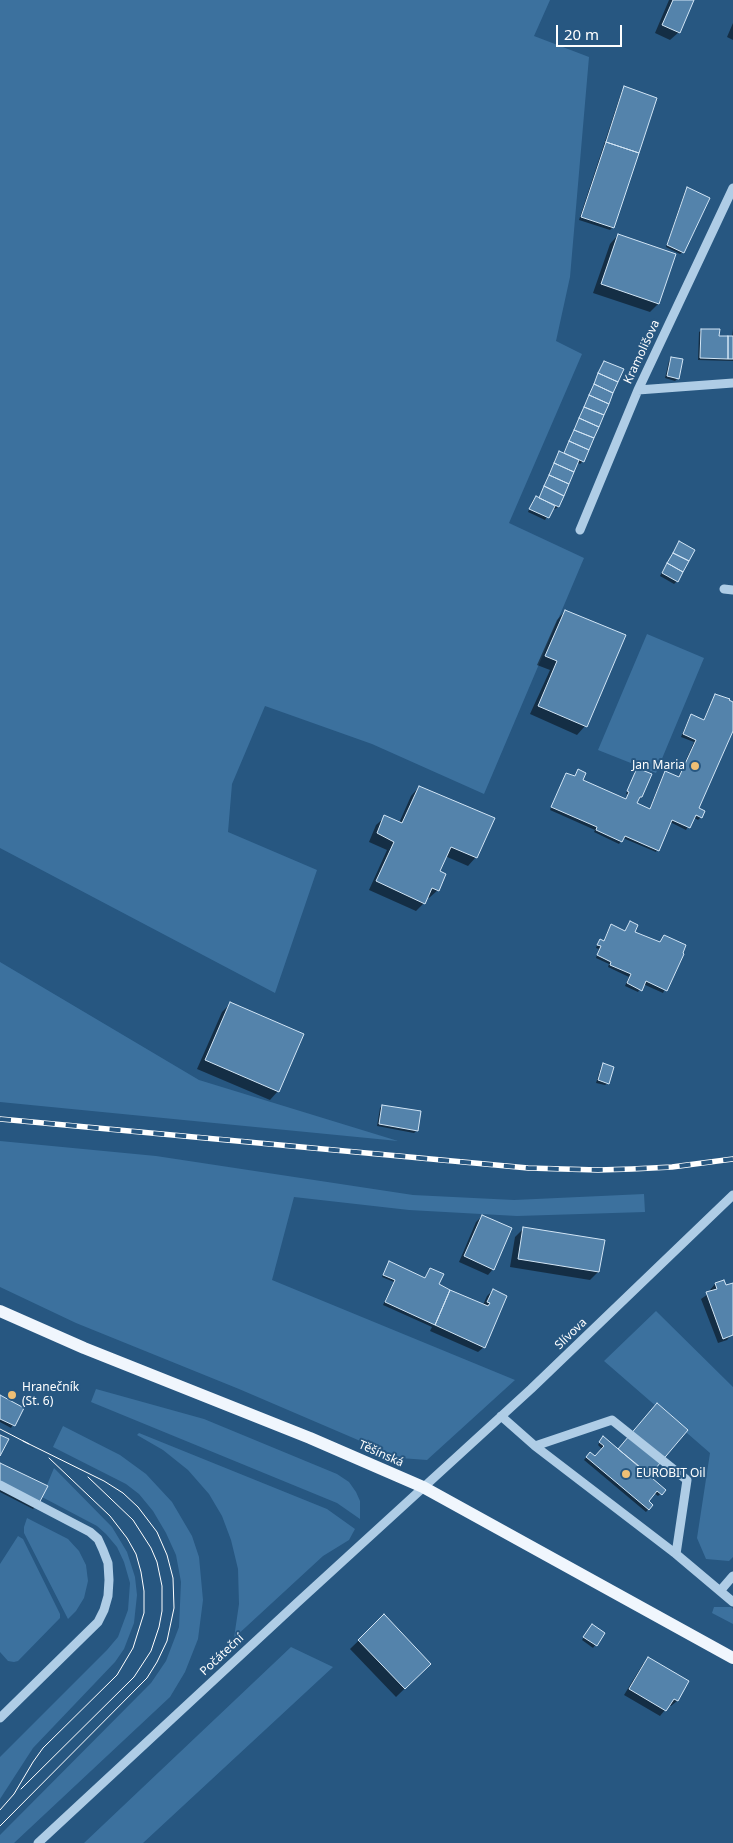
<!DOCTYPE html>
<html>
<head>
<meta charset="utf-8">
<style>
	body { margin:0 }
	#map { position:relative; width:733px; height:1843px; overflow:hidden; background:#275781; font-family:"Noto Sans",sans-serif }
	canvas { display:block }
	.scale { position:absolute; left:556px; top:25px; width:66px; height:22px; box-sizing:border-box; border:2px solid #fff; border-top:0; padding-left:6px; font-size:15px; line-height:18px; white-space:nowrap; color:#fff; -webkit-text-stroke:4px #275781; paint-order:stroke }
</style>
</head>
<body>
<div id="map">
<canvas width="733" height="1843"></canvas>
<div class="scale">20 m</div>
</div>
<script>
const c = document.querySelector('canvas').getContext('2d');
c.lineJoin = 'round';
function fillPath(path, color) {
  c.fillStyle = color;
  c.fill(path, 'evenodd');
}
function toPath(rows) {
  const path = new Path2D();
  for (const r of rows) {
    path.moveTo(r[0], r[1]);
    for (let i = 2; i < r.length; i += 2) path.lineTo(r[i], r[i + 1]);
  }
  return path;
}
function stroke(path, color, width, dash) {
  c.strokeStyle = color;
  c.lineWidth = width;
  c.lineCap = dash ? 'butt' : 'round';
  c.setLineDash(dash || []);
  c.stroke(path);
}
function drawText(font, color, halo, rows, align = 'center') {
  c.font = font + ' "Noto Sans",sans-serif';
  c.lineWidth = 4;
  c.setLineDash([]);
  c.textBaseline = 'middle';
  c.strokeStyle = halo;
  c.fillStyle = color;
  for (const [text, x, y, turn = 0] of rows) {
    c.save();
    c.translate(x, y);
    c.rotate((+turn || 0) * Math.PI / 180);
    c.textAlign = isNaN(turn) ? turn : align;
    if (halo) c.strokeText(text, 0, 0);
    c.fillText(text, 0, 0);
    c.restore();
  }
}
fillPath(toPath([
	[0,0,550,0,534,36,589,57,570,277,556,341,582,354,509,523,584,558,484,794,372,744,265,706,232,784,228,832,317,870,275,993,0,848],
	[647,634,704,658,656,773,598,750],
	[0,962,199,1080,398,1141,0,1102],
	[0,1141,156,1156,413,1195,514,1200,644,1194,645,1212,517,1216,409,1210,294,1197,272,1280,515,1380,427,1460,400,1458,239,1389,76,1323,0,1287],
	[656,1311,733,1387,733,1557,729,1561,706,1559,697,1538,710,1453,604,1361],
	[96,1389,204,1419,337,1474,349,1482,356,1492,360,1501,360,1519,337,1503,91,1402],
	[63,1426,120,1455,146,1474,172,1502,192,1536,199,1557,203,1600,198,1639,185,1672,170,1697,14,1843,0,1843,0,1835,151,1683,166,1661,179,1627,181,1582,176,1555,166,1533,153,1511,139,1494,126,1484,53,1447],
	[139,1433,327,1509,355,1529,349,1540,323,1556,234,1638,239,1604,238,1569,231,1540,222,1516,209,1494,188,1470,163,1450,137,1435],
	[54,1468,112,1527,127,1552,135,1577,137,1595,134,1623,124,1649,115,1662,33,1748,0,1799,0,1757,107,1650,118,1637,128,1610,130,1583,124,1562,117,1547,106,1534,97,1526,42,1497],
	[27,1518,68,1539,79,1551,86,1565,88,1581,84,1598,76,1611,68,1619,24,1533,24,1527],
	[18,1536,23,1539,60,1614,60,1618,18,1661,14,1662,8,1661,0,1652,0,1564],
	[714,1607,731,1607,733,1609,733,1624,712,1613],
	[291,1647,333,1667,143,1843,84,1843]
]), '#3c719e');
fillPath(toPath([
	[669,0,693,0,679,32,670,40,655,33],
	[733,23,733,40,727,37],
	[624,88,613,227,610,230,579,220,622,90],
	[687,188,683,252,680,254,666,247,685,191],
	[618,235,658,304,650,312,593,293,610,244],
	[733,329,733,361,698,360,699,332,702,330,718,337,732,338],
	[672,358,678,378,675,381,665,378,669,361],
	[604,363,583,461,580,464,577,462,558,507,555,509,552,508,545,520,528,512,533,500,536,498,539,499,557,455,559,452,563,454],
	[679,543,677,581,674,584,660,576],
	[565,611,585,726,577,735,530,714,550,670,537,665,557,620],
	[713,698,733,703,733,727,697,808,701,817,698,820,693,817,686,830,670,822,656,852,623,838,619,844,594,832,595,830,550,810,566,774,574,777,578,771,581,780,625,800,628,795,626,794,637,769,641,797,636,804,649,810,663,775,666,773,678,778,694,742,681,737,689,718,692,716,703,721],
	[419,787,476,857,468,866,445,856,438,872,438,890,429,898,427,897,424,903,416,911,369,890,387,850,369,842,376,825,385,817,399,823,411,796],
	[630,922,634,932,659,943,664,937,682,954,663,993,643,984,638,992,625,986,629,977,608,967,609,964,596,958,599,949,596,948,598,943,600,941,603,942,609,928,612,926,624,932],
	[230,1004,278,1091,270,1100,197,1069,222,1012],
	[603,1065,608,1083,605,1085,596,1083,601,1067],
	[382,1106,417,1130,414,1133,377,1126,380,1108],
	[482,1216,493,1269,488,1275,459,1262,476,1222],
	[524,1228,598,1272,590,1280,510,1267,515,1237],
	[389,1263,425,1279,430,1269,438,1285,483,1305,487,1296,493,1290,484,1347,478,1352,430,1331,432,1327,383,1305,394,1282,382,1277],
	[715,1284,726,1287,733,1284,733,1332,727,1340,718,1343,701,1299,711,1292,710,1290],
	[0,1397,23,1408,11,1428,0,1422],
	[686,1430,648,1476,665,1490,658,1496,654,1493,647,1501,652,1505,646,1512,584,1460,590,1453,595,1457,602,1449,598,1445,601,1440,618,1450],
	[0,1464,36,1506,33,1509,0,1492],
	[384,1616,430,1664,396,1697,350,1649],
	[590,1628,604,1633,593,1648,582,1640],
	[648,1658,682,1692,677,1701,671,1706,669,1705,660,1716,624,1695,643,1664]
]), '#0007');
const building = toPath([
	[673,0,694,0,680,33,662,25,673,0],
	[624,86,657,98,639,153,606,142,624,86],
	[606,142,639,153,614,228,581,217,606,142],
	[687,187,710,198,684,253,667,245,687,187],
	[618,234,676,254,659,304,601,284,618,234],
	[701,329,720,329,719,336,728,336,728,359,700,358,701,329],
	[728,336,733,336,733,359,728,359,728,336],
	[671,357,683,359,679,379,667,376,671,357],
	[604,361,624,369,618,382,598,373,604,361],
	[598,373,618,382,613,393,594,384,598,373],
	[594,384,613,393,609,404,589,395,594,384],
	[589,395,609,404,604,415,584,407,589,395],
	[584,407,604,415,599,427,579,418,584,407],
	[579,418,599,427,594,438,574,430,579,418],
	[574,430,594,438,589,450,569,441,574,430],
	[569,441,589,450,584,462,564,453,569,441],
	[559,451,579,460,574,472,554,463,559,451],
	[554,463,574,472,569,484,549,475,554,463],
	[549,475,569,484,564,496,544,486,549,475],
	[544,486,564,496,559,507,539,498,544,486],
	[536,496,555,506,549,518,529,509,536,496],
	[679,541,695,550,689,561,673,553,679,541],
	[673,553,689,561,683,572,667,563,673,553],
	[667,563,683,572,678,582,662,573,667,563],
	[565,610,626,635,587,727,538,706,557,661,545,656,565,610],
	[715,694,730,699,729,700,733,702,733,731,699,808,705,811,702,818,696,815,690,828,672,820,659,851,625,836,622,842,596,830,597,827,551,807,566,773,575,776,578,769,586,773,583,780,626,799,629,792,627,791,637,768,652,774,642,797,640,797,637,803,650,809,665,771,679,777,696,740,683,734,691,714,704,720,715,694],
	[419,786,495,818,477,858,451,847,440,871,446,874,439,891,432,888,425,904,376,881,394,842,377,833,384,815,402,823,419,786],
	[630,921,638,925,635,932,660,942,664,935,686,945,683,953,684,954,667,991,646,981,642,991,627,983,631,974,610,965,611,962,597,955,601,946,597,945,600,939,604,941,611,924,625,931,630,921],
	[230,1002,304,1034,279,1092,205,1060,230,1002],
	[603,1063,614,1067,609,1084,598,1080,603,1063],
	[382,1105,421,1111,418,1131,379,1124,382,1105],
	[482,1215,512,1228,494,1270,464,1256,482,1215],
	[523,1227,605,1240,599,1272,518,1259,523,1227],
	[389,1261,425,1278,430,1268,444,1274,439,1284,450,1290,435,1325,385,1302,395,1280,383,1275,389,1261],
	[724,1280,726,1285,733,1283,733,1335,723,1339,706,1292,717,1289,715,1283,724,1280],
	[493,1289,507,1296,485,1348,435,1325,450,1290,488,1306,490,1303,487,1302,493,1289],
	[0,1395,24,1408,15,1426,0,1419,0,1395],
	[657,1403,688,1430,650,1475,618,1449,657,1403],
	[0,1435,9,1439,0,1456,0,1435],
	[603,1436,666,1490,662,1495,657,1491,649,1501,653,1505,649,1510,586,1457,590,1452,595,1456,604,1446,599,1442,603,1436],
	[0,1463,48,1486,37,1507,0,1489,0,1463],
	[384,1614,431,1664,405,1689,358,1640,384,1614],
	[592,1624,605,1633,597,1646,583,1637,592,1624],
	[648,1657,689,1681,678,1701,674,1699,666,1711,629,1689,648,1657]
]);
fillPath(building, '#5483ab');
stroke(building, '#d2e5f5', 1);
stroke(toPath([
	[638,390,733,383],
	[580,530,638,390,733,188],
	[724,589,733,590],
	[501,1416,535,1446,676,1554,733,1602],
	[535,1446,612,1420,687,1480,676,1554],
	[0,1485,90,1532,98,1539,103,1550,108,1563,109,1580,108,1596,104,1610,98,1622,0,1718],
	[720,1591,733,1576],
	[38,1843,298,1602,531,1389,733,1195]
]), '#afcde6', 9);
stroke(toPath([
	[0,1311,84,1348,310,1438,423,1487,733,1658]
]), '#f0f6fd', 12);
stroke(toPath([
	[0,1429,29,1444],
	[21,1789,134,1677,151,1651,159,1627,162,1611,162,1586,157,1562,151,1548,133,1520,88,1477],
	[0,1810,14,1794,33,1762,43,1748,117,1675,133,1648,144,1613,144,1591,141,1572,136,1554,127,1538,110,1516,49,1458],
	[0,1826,147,1678,157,1662,167,1641,174,1608,173,1578,167,1555,157,1532,138,1507,123,1493,104,1481,23,1441]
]), '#fff', 1);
const rail = toPath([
	[0,1119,528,1168,598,1170,632,1169,672,1167,733,1159]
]);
stroke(rail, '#fff', 5.5);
stroke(rail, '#275781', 4, [11]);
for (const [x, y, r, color] of [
	[695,766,5,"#eebf75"],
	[12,1395,5,"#eebf75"],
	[626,1474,5,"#eebf75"]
]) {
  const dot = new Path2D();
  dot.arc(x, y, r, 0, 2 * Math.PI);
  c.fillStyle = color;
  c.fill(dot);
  stroke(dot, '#275781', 2);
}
drawText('12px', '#fff', '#275781', [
	["Kramolišova",642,352,-65],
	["Slívova",571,1334,-44],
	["Těšínská",381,1454,24],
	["Počáteční",222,1655,-43]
]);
drawText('12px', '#fff', '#275781', [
	["Jan Maria",685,766,"right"],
	["Hranečník",22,1388],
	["(St. 6)",22,1402],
	["EUROBIT Oil",636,1474]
], 'left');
</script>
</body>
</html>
